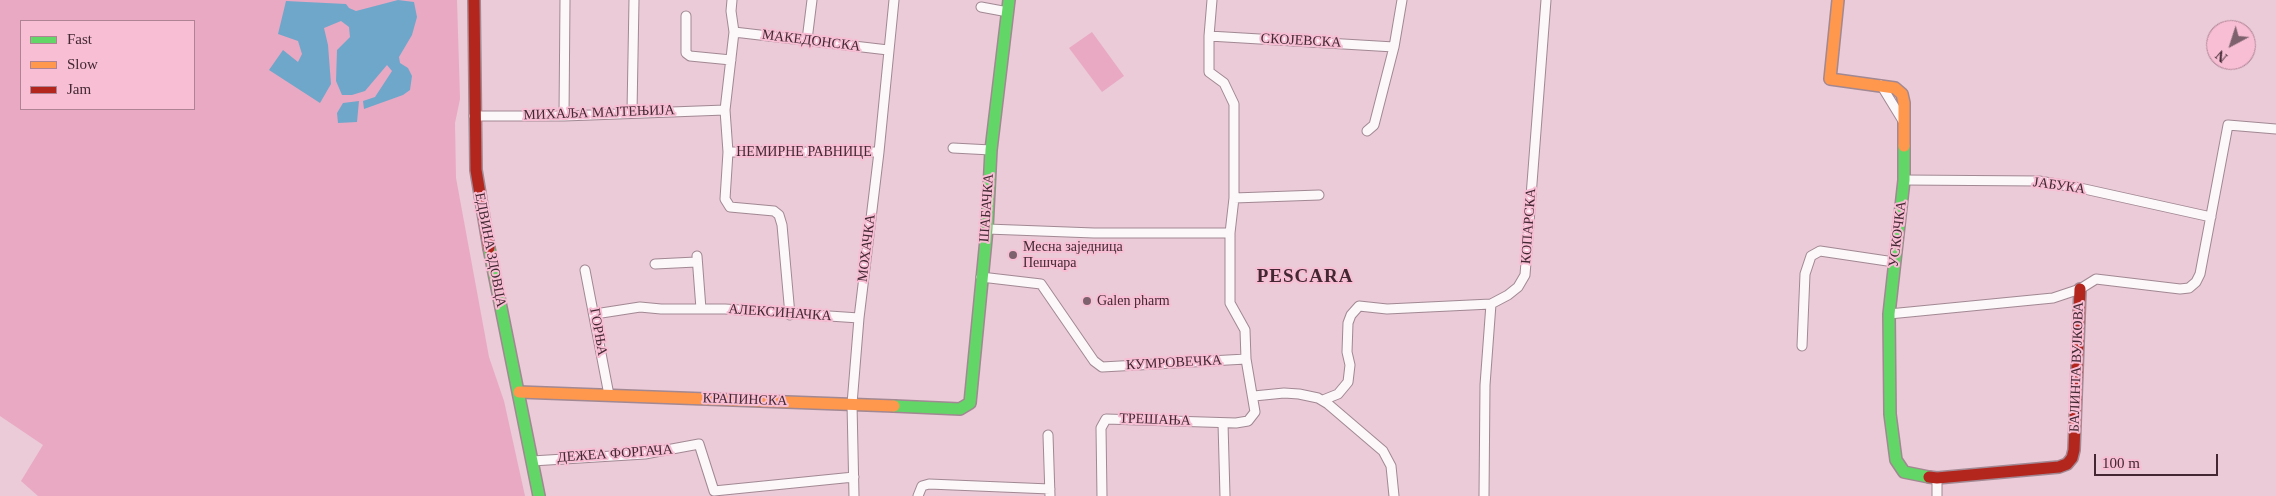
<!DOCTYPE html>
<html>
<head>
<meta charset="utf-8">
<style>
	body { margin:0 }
	#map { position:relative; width:2276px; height:496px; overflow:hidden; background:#eacbd7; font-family:"Times New Roman",serif }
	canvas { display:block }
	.legend { position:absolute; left:20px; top:20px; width:175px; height:90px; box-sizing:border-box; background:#f7bed4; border:1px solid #af8294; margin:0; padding:6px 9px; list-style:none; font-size:15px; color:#432833 }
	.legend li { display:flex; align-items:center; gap:10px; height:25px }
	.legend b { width:25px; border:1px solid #af8294 }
	.north { position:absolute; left:2206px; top:20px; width:50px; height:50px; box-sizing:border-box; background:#f7bed4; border:1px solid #af8294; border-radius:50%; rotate:220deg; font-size:14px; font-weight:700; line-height:20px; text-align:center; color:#432833 }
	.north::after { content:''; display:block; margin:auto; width:18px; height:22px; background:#7d616c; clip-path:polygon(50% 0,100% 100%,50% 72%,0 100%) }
	.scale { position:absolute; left:2094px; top:454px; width:124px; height:22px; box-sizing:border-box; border:2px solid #432833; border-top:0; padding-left:6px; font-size:15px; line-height:18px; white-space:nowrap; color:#432833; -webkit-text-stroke:4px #f7bed4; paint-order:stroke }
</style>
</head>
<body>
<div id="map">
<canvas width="2276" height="496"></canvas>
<ul class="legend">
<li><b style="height:6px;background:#63d668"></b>Fast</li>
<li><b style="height:6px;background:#ff974d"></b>Slow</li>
<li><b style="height:6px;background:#b3261e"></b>Jam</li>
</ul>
<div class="north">N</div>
<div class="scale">100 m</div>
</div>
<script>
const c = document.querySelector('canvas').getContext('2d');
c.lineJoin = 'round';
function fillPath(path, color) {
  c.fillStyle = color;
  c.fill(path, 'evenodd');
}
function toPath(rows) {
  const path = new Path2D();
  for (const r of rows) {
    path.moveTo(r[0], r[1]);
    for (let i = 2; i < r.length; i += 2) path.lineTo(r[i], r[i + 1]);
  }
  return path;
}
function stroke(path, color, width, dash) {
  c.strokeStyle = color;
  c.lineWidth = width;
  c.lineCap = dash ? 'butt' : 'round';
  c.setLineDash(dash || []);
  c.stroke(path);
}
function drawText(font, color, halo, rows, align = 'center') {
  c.font = font + ' "Times New Roman",serif';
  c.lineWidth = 4;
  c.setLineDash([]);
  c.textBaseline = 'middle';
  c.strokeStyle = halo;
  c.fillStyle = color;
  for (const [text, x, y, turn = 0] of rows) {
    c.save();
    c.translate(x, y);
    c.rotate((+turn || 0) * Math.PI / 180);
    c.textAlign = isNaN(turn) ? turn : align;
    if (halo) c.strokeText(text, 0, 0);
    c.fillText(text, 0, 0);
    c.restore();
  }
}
fillPath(toPath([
	[0,0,457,0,460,99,455,123,456,178,489,357,504,401,525,496,38,496,21,481,43,445,0,416],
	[21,21,194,21,194,109,21,109],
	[1092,32,1124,76,1102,92,1069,48]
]), '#e9a9c3');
fillPath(toPath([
	[398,0,414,2,417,17,412,35,399,57,400,63,408,68,412,76,410,90,403,95,364,109,363,101,375,97,392,71,387,65,365,91,352,95,342,95,336,81,337,50,350,37,349,27,341,21,324,28,328,45,331,84,320,103,269,70,283,50,298,62,302,54,298,41,278,34,286,1,346,4,349,8,356,11],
	[359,101,357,122,338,123,337,113,343,103]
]), '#6fa7ca');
const street = toPath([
	[732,0,731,11,734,32,725,110,728,152,725,199,730,207,774,211,779,215,782,225,790,315],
	[981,7,1008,12],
	[686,16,686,53,690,56,731,60],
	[734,32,888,50],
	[1209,36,1394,47],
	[807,40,812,0],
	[1881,85,1903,121],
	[632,112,634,0],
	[474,116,564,116,725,110],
	[564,116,565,0],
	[1367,131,1374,125,1394,47,1402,0],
	[953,148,991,150],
	[728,152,879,152],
	[1904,180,2039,181,2080,188,2211,217],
	[1234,198,1319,195],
	[987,229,1094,233,1230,233],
	[697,256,701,309],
	[655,264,696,262],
	[585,270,609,395],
	[981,277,1041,284,1094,361,1102,367,1246,359],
	[595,314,640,307,661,309,725,309,859,318],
	[1889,314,2053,298,2080,289,2096,279,2180,289,2189,288,2196,282,2200,274,2228,125,2276,129],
	[1802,346,1805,274,1811,256,1820,251,1894,262],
	[1254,396,1284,393,1299,394,1318,398,1328,404,1383,451,1391,466,1394,496],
	[1323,400,1338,394,1348,382,1350,365,1347,352,1348,323,1351,315,1359,306,1387,309,1491,304,1508,295,1518,287,1525,275,1546,0],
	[1223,423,1225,496],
	[1048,435,1050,496],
	[532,461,645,454,699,444,714,491,854,477],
	[854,496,852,404,859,318,879,152,894,0],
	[918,496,922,486,929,484,1050,489],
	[1102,496,1101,428,1106,419,1236,423,1248,421,1255,412,1246,359,1245,330,1230,303,1230,233,1234,198,1234,104,1224,83,1209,72,1209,36,1212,0],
	[1484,496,1485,385,1491,304],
	[1937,496,1937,478]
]);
const fast = toPath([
	[1904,146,1904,180,1889,314,1890,414,1896,460,1904,472,1929,477],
	[489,248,539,496],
	[894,406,960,409,970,403,987,229,991,150,1009,0]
]);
const slow = toPath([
	[1838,0,1830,79,1895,88,1902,94,1904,103,1904,146],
	[519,392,894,406]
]);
const jam = toPath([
	[474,0,476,170,489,248],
	[1929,477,1937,478,2059,467,2067,464,2072,458,2074,450,2080,289]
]);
stroke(street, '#a18893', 11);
stroke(fast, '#a18893', 14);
stroke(slow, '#a18893', 14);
stroke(jam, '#a18893', 14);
stroke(street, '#fcf7f9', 9);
stroke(fast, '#63d668', 11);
stroke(slow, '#ff974d', 11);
stroke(jam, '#b3261e', 11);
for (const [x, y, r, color] of [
	[1013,255,5,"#7d616c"],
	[1087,301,5,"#7d616c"]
]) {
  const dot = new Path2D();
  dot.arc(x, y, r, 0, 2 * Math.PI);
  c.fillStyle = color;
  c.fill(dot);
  stroke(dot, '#f7bed4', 2);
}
drawText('14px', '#432833', '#f7bed4', [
	["МАКЕДОНСКА",811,41,7],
	["СКОЈЕВСКА",1301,41,3],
	["МИХАЉА МАЈТЕЊИЈА",599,113,-2],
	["НЕМИРНЕ РАВНИЦЕ",804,152],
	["ЈАБУКА",2059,186,8],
	["ШАБАЧКА",987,208,-86],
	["КОПАРСКА",1529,226,-86],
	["УСКОЧКА",1898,234,-83],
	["МОХАЧКА",867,248,-83],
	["ЕДВИНА ЗДОВЦА",490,250,79],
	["АЛЕКСИНАЧКА",780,313,4],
	["ГОРЊА",598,332,80],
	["КУМРОВЕЧКА",1174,363,-3],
	["БАЛИНТА ВУЈКОВА",2077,367,-88],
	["КРАПИНСКА",745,400,2],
	["ТРЕШАЊА",1155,420,2],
	["ДЕЖЕА ФОРГАЧА",615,454,-4]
]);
drawText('14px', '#432833', '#f7bed4', [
	["Месна заједница",1023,247],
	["Пешчара",1023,263],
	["Galen pharm",1097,301]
], 'left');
c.letterSpacing = '1px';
drawText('bold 19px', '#432833', '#f7bed4', [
	["PESCARA",1305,277]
]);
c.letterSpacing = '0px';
</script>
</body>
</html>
